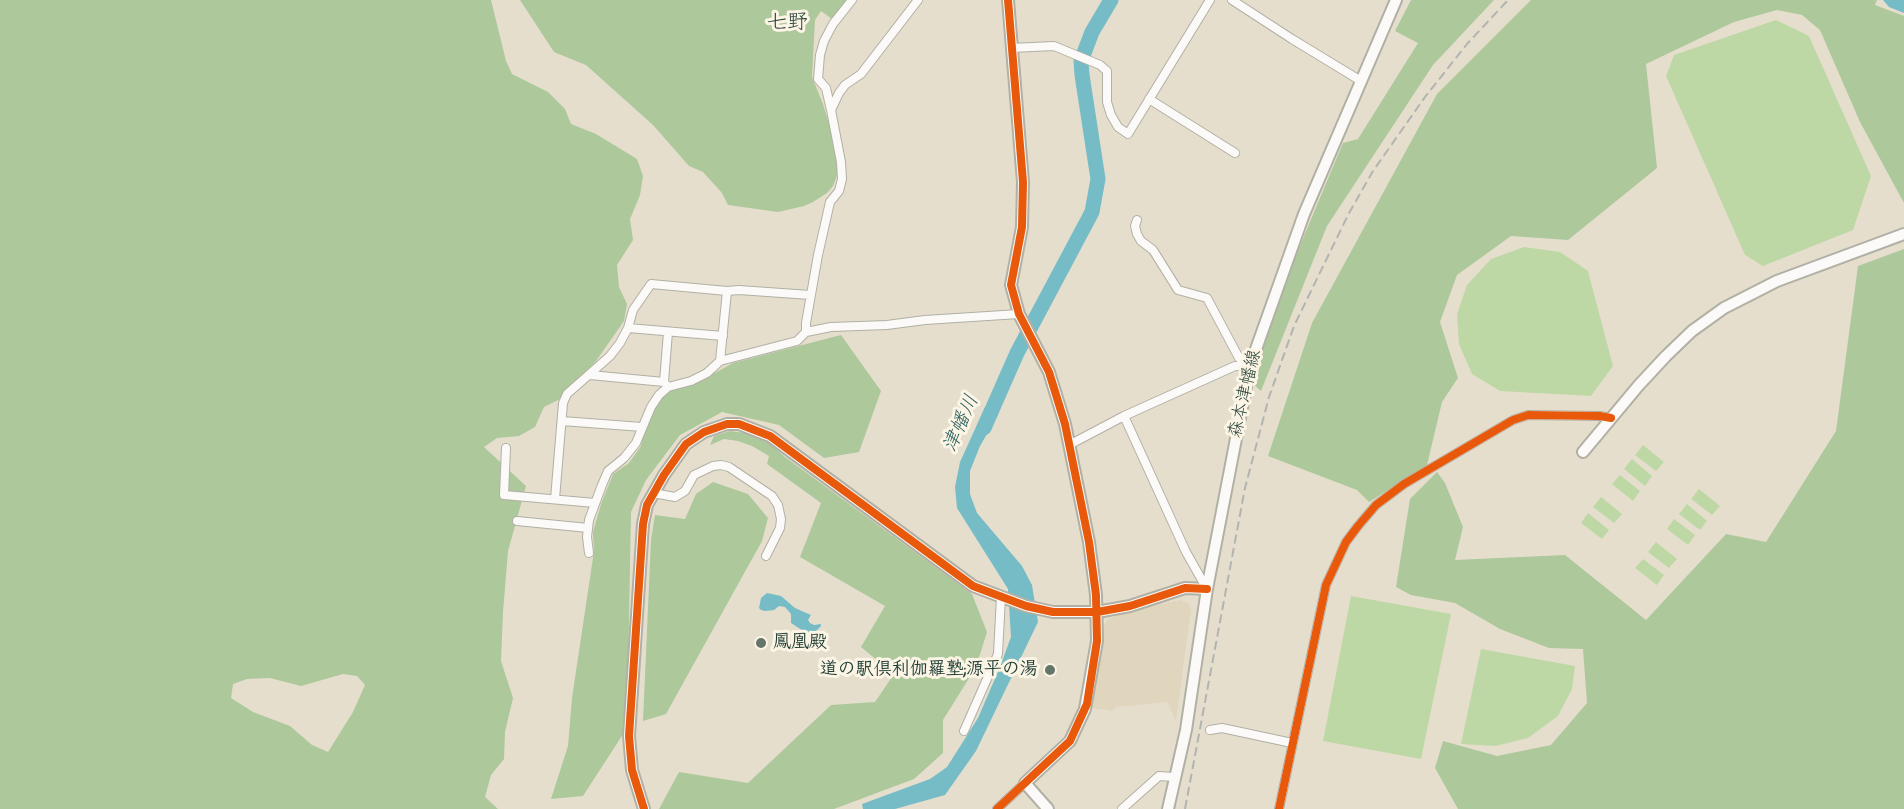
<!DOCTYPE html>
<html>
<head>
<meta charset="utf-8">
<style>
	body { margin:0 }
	canvas { display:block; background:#e5decd }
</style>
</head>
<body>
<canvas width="1904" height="809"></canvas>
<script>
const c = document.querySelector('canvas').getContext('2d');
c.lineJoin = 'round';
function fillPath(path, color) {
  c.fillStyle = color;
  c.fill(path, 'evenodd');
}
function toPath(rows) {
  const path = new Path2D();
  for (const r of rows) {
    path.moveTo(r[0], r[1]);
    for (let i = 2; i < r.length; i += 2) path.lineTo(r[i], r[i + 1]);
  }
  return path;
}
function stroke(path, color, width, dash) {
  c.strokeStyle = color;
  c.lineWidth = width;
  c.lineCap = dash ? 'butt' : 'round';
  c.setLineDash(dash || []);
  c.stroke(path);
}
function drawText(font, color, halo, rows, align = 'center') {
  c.font = font + ' "Architects Daughter","Klee One",sans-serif';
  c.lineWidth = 6;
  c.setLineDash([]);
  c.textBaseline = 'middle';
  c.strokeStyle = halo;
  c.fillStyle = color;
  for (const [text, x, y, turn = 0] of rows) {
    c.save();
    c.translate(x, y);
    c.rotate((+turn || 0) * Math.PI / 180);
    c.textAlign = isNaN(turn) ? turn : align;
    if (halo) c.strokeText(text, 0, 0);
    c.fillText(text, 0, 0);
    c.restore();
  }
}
fillPath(toPath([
	[1180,600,1188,603,1191,609,1176,721,1167,702,1117,707,1112,711,1091,708,1103,627,1108,619,1130,610]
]), '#e0d5bd');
fillPath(toPath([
	[1776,20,1809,36,1871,176,1853,230,1763,266,1745,255,1666,76,1674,55],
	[1524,247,1560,252,1588,271,1613,366,1591,396,1500,391,1472,374,1459,344,1457,314,1467,285,1491,259],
	[1643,445,1664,462,1656,471,1635,455],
	[1632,459,1652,476,1645,486,1624,469],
	[1620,475,1640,491,1633,501,1612,484],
	[1699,489,1720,506,1712,515,1691,499],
	[1601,497,1622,514,1614,523,1593,507],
	[1687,504,1707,521,1700,530,1679,514],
	[1588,513,1609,530,1602,539,1581,523],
	[1674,519,1695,535,1688,545,1667,529],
	[1656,542,1677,559,1669,568,1648,552],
	[1643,559,1664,575,1657,585,1635,568],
	[1351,596,1451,614,1421,759,1323,741],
	[1481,649,1575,666,1572,689,1558,716,1528,738,1496,746,1461,744]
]), '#bed8a5');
fillPath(toPath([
	[0,0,491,0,506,61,512,74,548,92,565,109,571,124,596,134,637,159,643,176,640,195,630,219,633,240,617,265,619,287,627,304,624,321,596,361,558,400,544,407,535,427,519,436,497,438,484,447,526,486,508,551,503,612,501,661,513,698,505,732,504,759,491,775,485,797,498,809,0,809],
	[343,674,357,676,365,685,353,712,328,752,312,745,290,726,253,712,231,698,233,684,247,679,270,678,301,686],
	[520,0,848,0,832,19,821,11,815,20,812,77,823,104,832,134,838,173,833,186,827,193,813,202,804,206,778,212,728,205,722,193,703,172,689,166,653,125,586,65,554,52],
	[1411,0,1494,0,1433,65,1327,226,1261,391,1251,382,1286,279,1343,143,1358,139,1418,43,1395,31],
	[1531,0,1877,0,1875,5,1904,16,1904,203,1860,122,1820,30,1802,15,1777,10,1734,22,1646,64,1657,168,1568,240,1511,236,1457,275,1440,322,1458,378,1442,402,1427,465,1369,502,1357,490,1268,456,1312,323,1437,94],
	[1904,249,1904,809,1458,809,1435,768,1443,741,1497,756,1551,745,1587,703,1583,649,1549,648,1500,629,1455,603,1411,595,1396,587,1410,499,1437,472,1445,483,1463,527,1455,560,1565,555,1646,620,1726,534,1766,542,1836,431,1858,266],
	[841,335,881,391,859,452,824,458,779,425,722,412,680,435,646,480,631,512,627,728,583,796,551,799,568,746,572,698,594,551,593,532,601,504,613,474,629,463,641,446,645,428,659,400,666,393,702,380,733,363],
	[730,431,745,433,766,440,785,457,972,594,987,632,976,667,943,720,943,753,914,779,834,809,659,809,679,772,748,783,831,705,875,702,894,674,861,647,885,606,800,557,821,503,767,464,769,456,752,446,738,441,724,439,710,445,714,436],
	[713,482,748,494,768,518,762,541,666,714,643,721,651,540,655,515,685,519,696,494]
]), '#adc89b');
fillPath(toPath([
	[1883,0,1904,0,1904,13,1889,7],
	[985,407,998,415,980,446,970,471,970,494,977,513,1022,566,1032,585,1038,622,976,751,945,795,895,809,863,809,862,804,930,779,947,767,978,718,1000,667,1011,637,1008,589,957,508,955,487,960,462],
	[767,593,781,596,795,608,811,615,808,620,810,623,814,625,821,624,821,626,815,632,808,634,791,623,791,614,785,607,779,606,774,610,765,611,761,610,759,608,761,598]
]), '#75bcc7');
stroke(toPath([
	[984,428,1017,353,1092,212,1098,179,1082,75,1081,61,1092,32,1111,0]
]), '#75bcc7', 15);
const street = toPath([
	[918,0,861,74,845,85,839,93,831,110,841,162,842,179,839,191,830,202,818,255,806,323,806,332,831,327,887,325,925,320,1019,314],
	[1232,0,1292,39,1361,81],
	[1011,48,1054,46,1100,65,1107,71,1107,102,1111,115,1118,127,1128,134,1210,0],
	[1149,99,1235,153],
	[831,110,826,88,818,79,820,55,824,41,833,24,852,0],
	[1137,220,1135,226,1137,234,1141,241,1153,250,1178,290,1207,298,1239,358,1249,365],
	[628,328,723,336],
	[720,361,727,291],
	[590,375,664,382,668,387],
	[664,382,668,332],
	[1124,416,1186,552,1207,589],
	[562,421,642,427],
	[1069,445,1124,416,1235,366,1250,366],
	[506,448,504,495,595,503],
	[653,493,675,497,685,491,694,475,713,466,721,465,729,467,772,496,778,505,781,519,780,528,766,556],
	[555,499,563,403,567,394,610,356,620,343,628,328,633,310,651,284,727,291,739,290,810,295],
	[517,521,588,528],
	[589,553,587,537,589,520,602,485,608,471,624,458,636,443,651,407,659,395,668,387,691,381,707,373,720,361,797,341,806,332],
	[1210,730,1222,728,1292,743],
	[964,731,998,654,1001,597],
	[997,809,1025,783],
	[1122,809,1159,776,1174,777],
	[1279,809,1326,585,1346,542,1358,526,1376,505,1404,484,1513,420,1528,415,1600,416,1611,418]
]);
const secondary = toPath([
	[1008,0,1023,182,1022,227,1011,285,1019,314,1049,372,1065,424,1089,542,1096,595,1097,641,1085,709,1070,741,1025,783,1048,809],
	[1583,452,1639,385,1666,356,1692,331,1724,308,1777,281,1904,234],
	[644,809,632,770,629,736,643,524,647,505,664,475,686,444,704,432,727,424,739,424,770,436,973,586,1026,606,1053,612,1097,612,1130,606,1185,588,1207,589],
	[1168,809,1186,730,1207,589,1250,366,1304,214,1396,0]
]);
stroke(street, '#b1b0a4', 10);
stroke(secondary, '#b1b0a4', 14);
stroke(street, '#fbfaf8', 8);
stroke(secondary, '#fbfaf8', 10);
stroke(toPath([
	[1185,809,1245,488,1269,397,1294,326,1348,215,1373,171,1425,97,1467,44,1508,0]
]), '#b2b4b1', 2, [9, 4.5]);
stroke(toPath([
	[644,809,632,770,629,736,643,524,647,505,664,475,686,444,704,432,727,424,739,424,770,436,973,586,1026,606,1053,612,1097,612,1130,606,1185,588,1207,589],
	[997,809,1070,741,1087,704,1097,641,1096,595,1089,542,1065,424,1049,372,1019,314,1011,285,1022,227,1023,182,1008,0],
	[1279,809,1326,585,1346,542,1358,526,1376,505,1404,484,1513,420,1528,415,1600,416,1611,418]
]), '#e8590c', 8);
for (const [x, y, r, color] of [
	[761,643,6,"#64756a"],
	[1050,670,6,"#64756a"]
]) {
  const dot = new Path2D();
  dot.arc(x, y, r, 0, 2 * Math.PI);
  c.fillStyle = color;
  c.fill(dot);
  stroke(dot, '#fcf5e5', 2);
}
drawText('18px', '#1f3d34', '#fcf5e5', [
	["森本津幡線",1246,394,-77]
]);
drawText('bold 18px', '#1f3d34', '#fcf5e5', [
	["鳳凰殿",773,643],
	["道の駅倶利伽羅塾;源平の湯",1038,670,"right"]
], 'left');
drawText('italic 20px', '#2a5f5f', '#fcf5e5', [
	["津幡川",962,424,-66]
]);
drawText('21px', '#1f3d34', '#fcf5e5', [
	["七野",787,24]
]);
</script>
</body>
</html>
